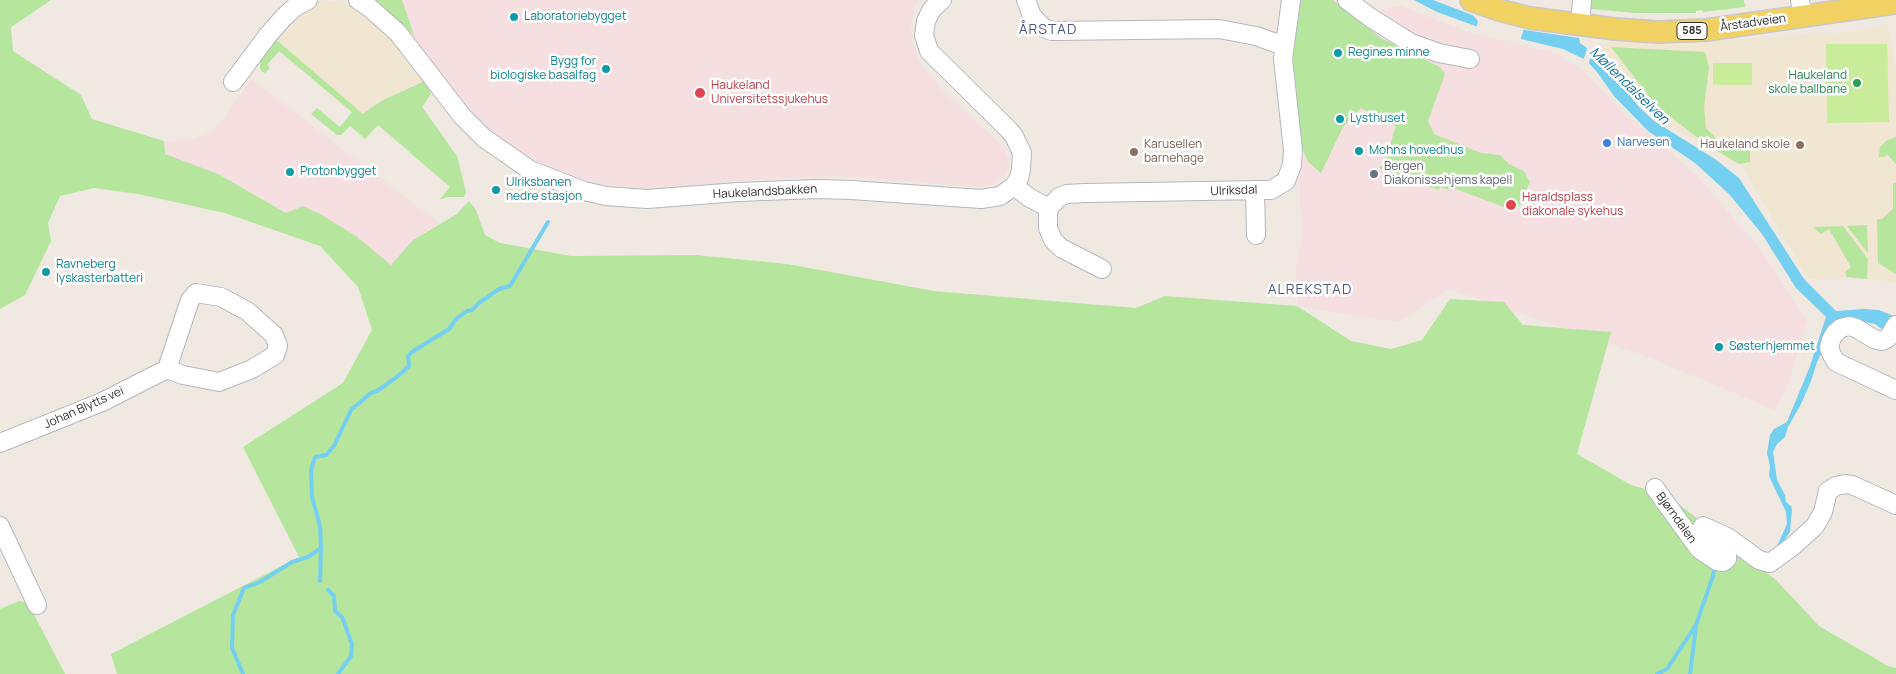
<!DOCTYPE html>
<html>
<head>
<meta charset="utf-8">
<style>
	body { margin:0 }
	canvas { display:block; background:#efe9e1 }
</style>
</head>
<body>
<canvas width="1896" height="674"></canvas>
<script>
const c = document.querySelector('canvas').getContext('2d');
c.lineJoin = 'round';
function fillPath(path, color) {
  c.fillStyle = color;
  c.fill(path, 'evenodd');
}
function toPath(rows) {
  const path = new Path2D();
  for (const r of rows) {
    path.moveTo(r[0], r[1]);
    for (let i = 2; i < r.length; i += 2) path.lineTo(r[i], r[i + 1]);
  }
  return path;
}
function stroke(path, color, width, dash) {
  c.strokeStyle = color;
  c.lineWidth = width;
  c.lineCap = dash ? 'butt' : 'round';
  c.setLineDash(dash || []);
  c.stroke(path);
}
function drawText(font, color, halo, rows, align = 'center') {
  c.font = font + ' Manrope,sans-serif';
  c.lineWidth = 5;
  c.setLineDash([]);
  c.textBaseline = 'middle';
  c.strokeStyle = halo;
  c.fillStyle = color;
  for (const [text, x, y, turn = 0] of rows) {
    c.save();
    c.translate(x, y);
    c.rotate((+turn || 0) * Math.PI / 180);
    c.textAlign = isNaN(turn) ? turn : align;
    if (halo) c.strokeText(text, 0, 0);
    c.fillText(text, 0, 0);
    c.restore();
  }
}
fillPath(toPath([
	[333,1,349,4,378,22,425,81,381,101,363,114,274,38,288,21,315,2],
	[1888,26,1896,69,1896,283,1847,277,1809,279,1742,167,1666,124,1646,105,1601,47,1606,42,1691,42,1836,33]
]), '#f0e6d1');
fillPath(toPath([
	[389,0,919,0,915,7,911,24,912,44,923,68,940,88,1001,145,1007,155,1010,166,1004,177,995,184,979,187,839,176,757,179,661,189,627,188,597,184,550,168,519,150,490,130,458,97,391,10],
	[1296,0,1357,0,1374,11,1401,6,1474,34,1556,53,1586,73,1623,112,1694,173,1759,247,1807,320,1786,391,1775,410,1643,355,1449,289,1398,322,1297,306,1296,266,1302,237,1298,151,1288,47],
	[251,79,439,223,413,240,391,265,356,236,320,214,302,206,287,213,218,174,165,154,164,141,192,140,205,135,222,121]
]), '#f5dfe0');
fillPath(toPath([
	[0,0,51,0,11,27,13,51,81,95,92,119,164,141,165,154,218,174,286,213,303,206,320,214,356,236,391,265,413,240,457,214,469,201,476,210,485,235,500,243,571,256,696,255,787,264,934,291,1136,308,1165,296,1297,306,1351,341,1391,349,1422,340,1450,299,1504,302,1523,325,1611,332,1577,454,1631,485,1667,495,1776,580,1819,626,1888,666,1896,668,1896,674,117,674,111,654,299,557,243,447,343,383,372,330,358,287,320,246,225,213,138,194,94,188,60,196,48,223,51,241,25,295,0,309],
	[374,0,402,0,414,35,401,24],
	[1301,0,1333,0,1381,38,1440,67,1445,74,1428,121,1434,134,1481,153,1500,155,1509,164,1524,171,1530,182,1518,208,1512,210,1453,188,1452,191,1440,187,1439,190,1379,168,1384,163,1396,126,1361,108,1343,127,1321,173,1308,162,1301,145,1289,77],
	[1587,0,1744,0,1745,7,1703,12,1702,10,1696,11,1696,13,1635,13,1591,9,1588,5],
	[273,37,363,114,381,101,425,81,431,94,422,107,457,156,466,192,464,197,448,197,439,200,450,187,378,125,365,139,350,126,341,135,337,135,311,114,317,108,340,127,352,112,279,51,267,65,270,68,266,72,264,73,260,69,260,59],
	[1611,47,1705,52,1709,67,1704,107,1706,128,1716,138,1727,146,1750,148,1750,162,1739,164,1706,144,1664,112,1652,100],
	[1896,137,1896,164,1887,154,1884,157,1879,157,1880,147,1886,141],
	[1896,183,1896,274,1878,263,1877,219,1882,219,1893,209,1893,184],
	[1867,225,1868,253,1847,226],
	[1843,226,1868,259,1867,279,1847,277,1845,272,1851,267,1829,229,1821,234,1813,227],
	[19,601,28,603,65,674,0,674,0,609]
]), '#b6e59e');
fillPath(toPath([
	[1826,44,1887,44,1889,122,1827,123],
	[1713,63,1752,63,1752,85,1713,85]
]), '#c9ec9a');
fillPath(toPath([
	[1414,0,1433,0,1472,15,1518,29,1579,38,1580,43,1599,57,1638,106,1654,121,1715,159,1739,178,1804,279,1836,311,1864,309,1879,310,1896,317,1896,343,1883,330,1875,324,1856,320,1822,352,1817,362,1811,381,1801,404,1788,427,1785,437,1777,444,1773,452,1777,480,1785,495,1786,502,1791,506,1792,509,1790,532,1779,548,1771,553,1777,546,1787,524,1786,512,1769,476,1770,466,1767,453,1770,435,1774,429,1787,422,1810,366,1826,317,1796,288,1762,234,1729,194,1695,163,1648,131,1614,96,1597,72,1586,60,1563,49,1492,32,1437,12]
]), '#75cff0');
fillPath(toPath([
	[1472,14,1524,28,1520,42,1476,29,1478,21],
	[1588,46,1593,49,1588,66,1583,61]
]), '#efe9e1');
stroke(toPath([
	[320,581,321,548],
	[328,590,334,596,335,611,342,617,352,644,351,656,338,674],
	[243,674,232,648,233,615,244,588,260,582,292,562,308,557,321,548,320,526,312,497,311,470,315,457,326,455,334,446,351,410,371,393,377,391,398,376,409,366,408,356,412,352,449,329,456,319,467,311,472,310,479,303,499,289,510,286,548,222],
	[1657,674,1667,669,1696,625,1713,576,1715,564],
	[1690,674,1696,627]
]), '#75cff0', 4);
const minor = toPath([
	[358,0,370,8,398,33,462,116,484,138,530,170,584,191,606,196,647,199,738,192,817,189,851,190,981,199,1000,196,1014,186,1019,178,1021,170,1022,153,1014,136,1008,129,929,51,924,35,926,21,932,9,942,0],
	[1026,0,1032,16,1044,28,1052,31,1219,29,1256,36,1284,46],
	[1347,0,1371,18,1411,43,1439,53,1470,59],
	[1800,0,1803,16],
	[1580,25,1582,0],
	[233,82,268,35,284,17,295,7,308,0],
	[1014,186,1030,198,1049,208],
	[1255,190,1256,235],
	[1102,269,1061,248,1053,240,1048,228,1048,215,1049,208,1059,197,1067,194,1085,193,1261,190,1271,190,1286,181,1292,165,1293,150,1283,59,1291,0],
	[196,293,221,297,247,311,274,335,278,346,275,355,252,369,219,382,183,375,167,369,190,300,196,293],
	[1896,325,1888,338,1882,341,1874,339,1856,328,1849,326,1841,328,1835,333,1831,340,1829,348,1832,355,1836,362,1896,390],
	[0,443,102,402,167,369],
	[1655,488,1699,549,1717,561,1723,562,1727,559,1727,554,1723,549,1703,537,1700,532,1703,526,1729,538,1759,560,1770,563,1793,546,1815,526,1823,512,1828,491,1836,486,1845,484,1852,485,1896,505],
	[0,526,37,605]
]);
const major = toPath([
	[1471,0,1499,10,1530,18,1615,29,1658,32,1706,30,1896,3]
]);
stroke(minor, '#b4b7c1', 20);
stroke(major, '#c9c9c9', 24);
stroke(minor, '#fff', 18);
stroke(major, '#f2d163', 21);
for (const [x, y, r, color] of [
	[514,17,5,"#0f9aa8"],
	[1338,53,5,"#0f9aa8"],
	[606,69,5,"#0f9aa8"],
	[1857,83,5,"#2e9e5b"],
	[700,93,6,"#e0444e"],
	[1340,119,5,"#0f9aa8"],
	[1607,143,5,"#3f7fe0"],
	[1800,145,5,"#8d6e63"],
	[1359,151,5,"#0f9aa8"],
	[1134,152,5,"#8d6e63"],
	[290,172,5,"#0f9aa8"],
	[1374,174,5,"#6b7280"],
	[496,190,5,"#0f9aa8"],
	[1511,205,6,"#e0444e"],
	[46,272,5,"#0f9aa8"],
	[1719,347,5,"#0f9aa8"]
]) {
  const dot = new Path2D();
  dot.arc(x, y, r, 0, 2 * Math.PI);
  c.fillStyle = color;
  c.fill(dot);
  stroke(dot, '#fff', 2);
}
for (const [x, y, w] of [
	[1692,31,30]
]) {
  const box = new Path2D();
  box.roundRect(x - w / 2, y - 8.5, w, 17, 4);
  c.fillStyle = '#fff';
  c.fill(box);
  stroke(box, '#2e2e2e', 1);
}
drawText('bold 11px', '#2e2e2e', null, [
	["585",1692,31]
]);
drawText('12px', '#0d838f', '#fff', [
	["Laboratoriebygget",524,17],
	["Regines minne",1348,53],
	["Bygg for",596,62,"right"],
	["biologiske basalfag",596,76,"right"],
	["Lysthuset",1350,119],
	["Mohns hovedhus",1369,151],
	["Protonbygget",300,172],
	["Ulriksbanen",506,183],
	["nedre stasjon",506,197],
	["Ravneberg",56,265],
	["lyskasterbatteri",56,279],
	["Søsterhjemmet",1729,347]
], 'left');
drawText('12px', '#2e2e2e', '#fff', [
	["Årstadveien",1753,23,-8],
	["Ulriksdal",1234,191,-2],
	["Haukelandsbakken",765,192,-3],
	["Johan Blytts vei",84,408,-24],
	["Bjørndalen",1676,518,54]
]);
drawText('12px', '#27864d', '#fff', [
	["Haukeland",1847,76],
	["skole ballbane",1847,90]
], 'right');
drawText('12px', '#be3a42', '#fff', [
	["Haukeland",711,86],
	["Universitetssjukehus",711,100],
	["Haraldsplass",1522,198],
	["diakonale sykehus",1522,212]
], 'left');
drawText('12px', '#366cbe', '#fff', [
	["Narvesen",1617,143]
], 'left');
drawText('12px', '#785e54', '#fff', [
	["Karusellen",1144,145],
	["barnehage",1144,159],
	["Haukeland skole",1790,145,"right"]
], 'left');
drawText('12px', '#5b616d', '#fff', [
	["Bergen",1384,167],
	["Diakonissehjems kapell",1384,181]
], 'left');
c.letterSpacing = '1px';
drawText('14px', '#4d5680', '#fff', [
	["ÅRSTAD",1048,30],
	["ALREKSTAD",1310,290]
]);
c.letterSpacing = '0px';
drawText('italic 14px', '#0d6fa3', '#fff', [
	["Møllendalselven",1629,86,44]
]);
</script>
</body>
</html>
